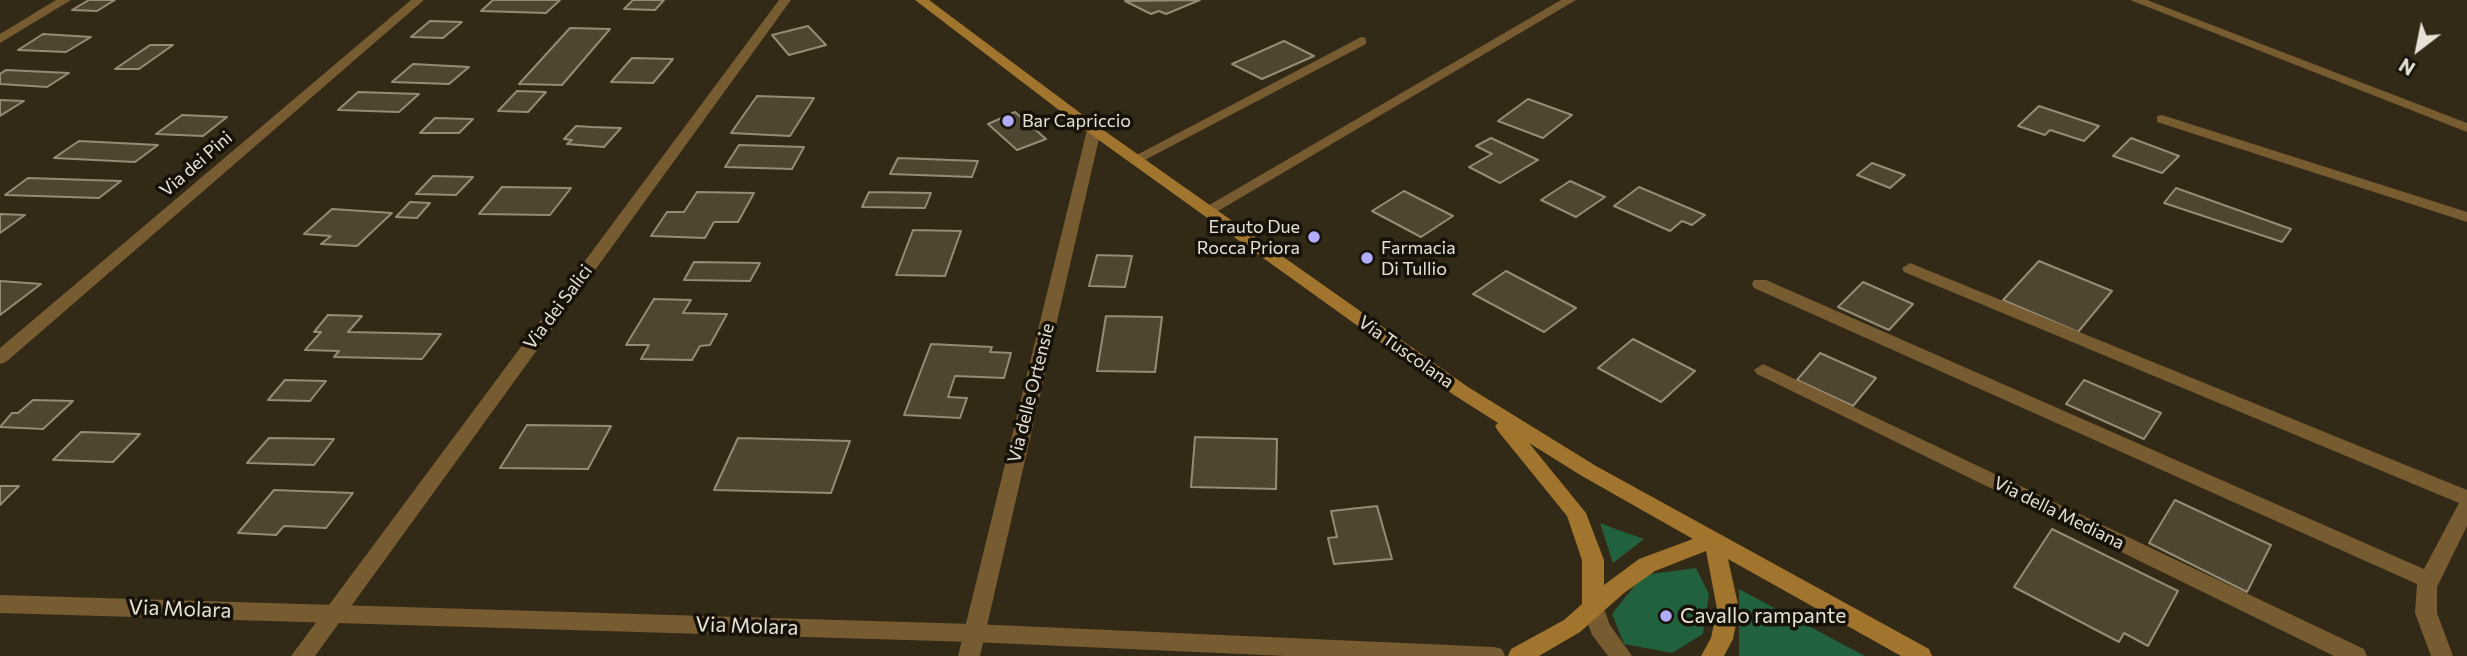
<!DOCTYPE html>
<html>
<head>
<meta charset="utf-8">
<style>
	body { margin:0 }
	#map { position:relative; width:2467px; height:656px; overflow:hidden; background:#322916; font-family:Commissioner,sans-serif }
	canvas { display:block }
	.north { position:absolute; left:2383px; top:14px; width:70px; height:70px; -webkit-text-stroke:5px #16120a; paint-order:stroke; rotate:212deg; font-size:19px; font-weight:700; line-height:28px; text-align:center; color:#e7e1d6 }
	.north::after { content:''; display:block; margin:auto; width:24px; height:32px; background:#e7e1d6; clip-path:polygon(50% 0,100% 100%,50% 72%,0 100%) }
</style>
</head>
<body>
<div id="map">
<canvas width="2467" height="656"></canvas>
<div class="north">N</div>
</div>
<script>
const c = document.querySelector('canvas').getContext('2d');
c.lineJoin = 'round';
function fillPath(path, color) {
  c.fillStyle = color;
  c.fill(path, 'evenodd');
}
function toPath(rows) {
  const path = new Path2D();
  for (const r of rows) {
    path.moveTo(r[0], r[1]);
    for (let i = 2; i < r.length; i += 2) path.lineTo(r[i], r[i + 1]);
  }
  return path;
}
function stroke(path, color, width, dash) {
  c.strokeStyle = color;
  c.lineWidth = width;
  c.lineCap = dash ? 'butt' : 'round';
  c.setLineDash(dash || []);
  c.stroke(path);
}
function drawText(font, color, halo, rows, align = 'center') {
  c.font = font + ' Commissioner,sans-serif';
  c.lineWidth = 7;
  c.setLineDash([]);
  c.textBaseline = 'middle';
  c.strokeStyle = halo;
  c.fillStyle = color;
  for (const [text, x, y, turn = 0] of rows) {
    c.save();
    c.translate(x, y);
    c.rotate((+turn || 0) * Math.PI / 180);
    c.textAlign = isNaN(turn) ? turn : align;
    if (halo) c.strokeText(text, 0, 0);
    c.fillText(text, 0, 0);
    c.restore();
  }
}
fillPath(toPath([
	[1600,523,1621,531,1644,539,1613,563],
	[1696,568,1709,594,1703,634,1672,653,1624,644,1612,614,1643,575],
	[1739,589,1865,656,1739,656]
]), '#22613e');
const building = toPath([
	[89,0,115,0,97,11,72,10,89,0],
	[493,0,560,0,546,13,481,11,493,0],
	[633,0,664,0,655,10,624,9,633,0],
	[1200,0,1166,14,1159,11,1151,14,1125,1,1200,0],
	[430,21,462,22,443,38,411,37,430,21],
	[808,26,826,45,789,55,772,35,808,26],
	[570,28,610,29,562,85,519,84,570,28],
	[43,34,91,37,66,52,18,50,43,34],
	[1284,41,1314,56,1262,79,1232,64,1284,41],
	[150,45,173,45,139,69,115,69,150,45],
	[632,58,673,59,653,83,611,82,632,58],
	[413,64,469,67,449,84,392,82,413,64],
	[6,70,69,73,47,87,0,84,0,74,6,70],
	[517,91,546,92,528,112,498,111,517,91],
	[358,92,419,94,399,112,338,110,358,92],
	[757,96,814,98,790,136,731,133,757,96],
	[1528,99,1572,115,1543,138,1498,121,1528,99],
	[0,100,24,101,0,116,0,100],
	[2039,106,2099,126,2084,141,2050,130,2045,135,2018,126,2039,106],
	[1015,112,1046,139,1017,150,988,124,1015,112],
	[182,115,227,117,203,136,156,134,182,115],
	[435,118,473,119,459,133,420,133,435,118],
	[576,126,592,127,621,128,604,147,567,144,572,140,564,139,576,126],
	[1491,138,1538,160,1500,183,1469,167,1492,154,1476,146,1491,138],
	[2131,138,2179,156,2162,173,2113,156,2131,138],
	[79,141,158,145,135,162,54,158,79,141],
	[739,145,804,147,792,169,725,167,739,145],
	[898,158,978,161,972,177,890,174,898,158],
	[1872,163,1905,175,1890,188,1857,175,1872,163],
	[433,176,473,177,456,195,416,194,433,176],
	[28,178,121,181,99,198,5,195,28,178],
	[1570,181,1605,197,1576,217,1541,200,1570,181],
	[502,187,571,188,550,215,479,214,502,187],
	[1639,187,1705,215,1692,225,1682,221,1670,231,1614,206,1639,187],
	[2176,188,2291,229,2282,242,2164,203,2176,188],
	[1404,191,1453,216,1421,237,1372,211,1404,191],
	[697,192,754,193,738,222,714,222,705,238,651,236,667,212,684,212,697,192],
	[869,192,931,193,925,208,862,207,869,192],
	[410,202,430,203,417,218,396,217,410,202],
	[332,209,392,213,357,246,321,244,331,236,304,234,332,209],
	[0,214,25,215,0,233,0,214],
	[913,230,961,231,945,276,896,275,913,230],
	[1097,255,1132,256,1125,287,1089,286,1097,255],
	[2039,261,2112,291,2078,332,2003,300,2039,261],
	[694,262,760,263,750,281,684,280,694,262],
	[1506,271,1576,308,1544,332,1473,294,1506,271],
	[0,281,41,284,0,315,0,281],
	[1863,282,1913,304,1889,330,1838,307,1863,282],
	[654,299,691,300,683,313,727,314,710,345,700,346,692,360,641,359,649,345,626,345,654,299],
	[328,315,362,316,348,332,441,334,422,359,334,357,339,351,305,350,321,332,314,332,328,315],
	[1106,316,1162,317,1155,372,1097,371,1106,316],
	[1633,339,1695,371,1661,402,1598,368,1633,339],
	[931,344,992,347,990,352,1011,353,1004,378,955,376,948,397,967,398,960,418,904,415,931,344],
	[1820,353,1876,378,1853,406,1797,380,1820,353],
	[285,380,326,381,310,401,268,400,285,380],
	[2084,380,2161,413,2144,439,2066,404,2084,380],
	[33,400,73,401,43,429,0,427,12,413,18,413,33,400],
	[527,425,611,426,588,469,500,468,527,425],
	[81,432,140,434,113,462,53,460,81,432],
	[1195,437,1277,439,1276,489,1191,487,1195,437],
	[269,438,334,439,314,465,247,463,269,438],
	[738,438,850,441,831,493,714,490,738,438],
	[0,486,19,486,0,505,0,486],
	[274,490,353,493,326,528,284,526,276,535,238,533,274,490],
	[2175,500,2271,545,2247,592,2149,543,2175,500],
	[1377,506,1392,559,1334,564,1328,538,1337,537,1331,511,1377,506],
	[2052,529,2178,591,2148,646,2124,633,2119,642,2014,587,2052,529]
]);
fillPath(building, '#4f4632');
stroke(building, '#968c76', 2);
fillPath(toPath([
	[1561,0,1576,0,1213,214,1207,216,1199,211,1561,0],
	[1361,37,1366,38,1366,44,1141,162,1136,163,1129,159,1361,37],
	[2162,115,2467,212,2467,222,2157,122,2157,116,2162,115]
]), '#775b31');
fillPath(toPath([
	[56,0,71,0,0,43,0,34,56,0],
	[411,0,424,0,6,362,0,364,0,348,411,0],
	[779,0,791,0,315,656,291,656,779,0],
	[2130,0,2147,0,2467,123,2467,132,2130,0],
	[1094,126,1101,130,980,656,958,656,1087,130,1094,126],
	[1910,263,2467,490,2467,526,2437,587,2437,613,2453,656,2431,656,2415,613,2417,584,1754,288,1752,284,1754,280,1766,280,2424,569,2459,503,1904,272,1902,268,1910,263],
	[1763,364,2364,649,2367,656,2334,656,1757,374,1754,370,1763,364],
	[1593,598,1601,601,1610,625,1632,656,1608,656,1592,635,1582,607,1585,601,1593,598]
]), '#775b31');
fillPath(toPath([
	[0,595,973,624,1494,647,1502,649,1505,656,1285,656,973,642,0,613,0,595]
]), '#775b31');
fillPath(toPath([
	[915,0,929,0,1099,127,1468,387,1596,466,1929,649,1932,656,1901,656,1728,559,1739,609,1733,639,1724,656,1701,656,1711,638,1717,609,1706,551,1655,571,1624,593,1580,632,1539,656,1508,656,1511,649,1564,620,1582,604,1582,560,1567,516,1498,431,1495,426,1498,423,1454,395,1089,133,915,0],
	[1529,443,1582,476,1693,539,1639,559,1604,585,1604,560,1586,513,1529,443]
]), '#a2752e');
for (const [x, y, r, color] of [
	[1008,121,7,"#b1adfa"],
	[1314,237,7,"#b1adfa"],
	[1367,258,7,"#b1adfa"],
	[1666,616,7,"#b1adfa"]
]) {
  const dot = new Path2D();
  dot.arc(x, y, r, 0, 2 * Math.PI);
  c.fillStyle = color;
  c.fill(dot);
  stroke(dot, '#16120a', 2.5);
}
drawText('18px', '#e7e1d6', '#16120a', [
	["Bar Capriccio",1022,121],
	["Erauto Due",1300,227,"right"],
	["Rocca Priora",1300,248,"right"],
	["Farmacia",1381,248],
	["Di Tullio",1381,269]
], 'left');
drawText('18px', '#e7e1d6', '#16120a', [
	["Via dei Pini",196,164,-41],
	["Via dei Salici",558,307,-53],
	["Via Tuscolana",1406,352,35],
	["Via delle Ortensie",1031,393,-76],
	["Via della Mediana",2059,513,26]
]);
drawText('21px', '#e7e1d6', '#16120a', [
	["Via Molara",180,609,2],
	["Via Molara",747,626,2]
]);
drawText('21px', '#e7e1d6', '#16120a', [
	["Cavallo rampante",1680,616]
], 'left');
</script>
</body>
</html>
